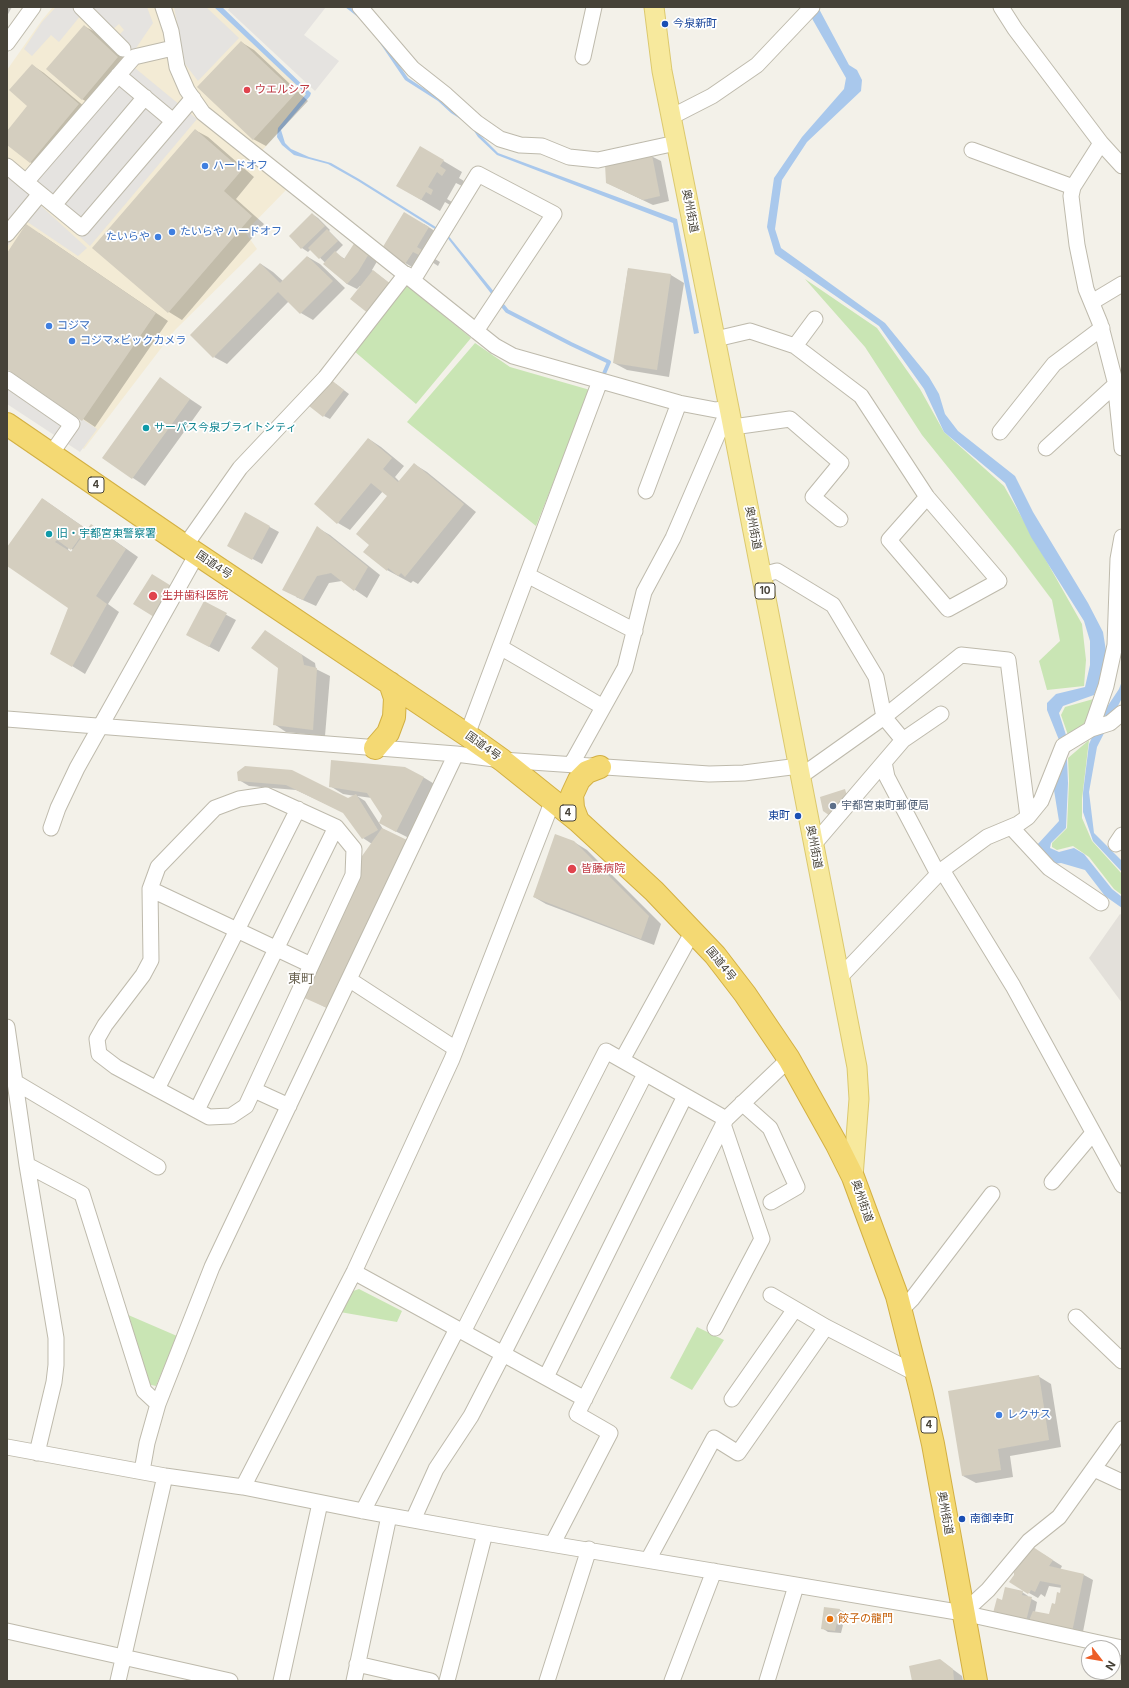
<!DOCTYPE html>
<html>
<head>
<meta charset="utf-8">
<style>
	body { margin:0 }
	#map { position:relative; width:1129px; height:1688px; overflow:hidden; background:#f3f1e9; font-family:Inter,sans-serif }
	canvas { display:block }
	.frame { position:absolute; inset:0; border:8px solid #464238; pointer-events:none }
	.north { position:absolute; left:1081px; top:1640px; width:40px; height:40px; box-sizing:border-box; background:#fff; border:1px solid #b5b3af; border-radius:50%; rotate:121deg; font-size:11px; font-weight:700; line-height:16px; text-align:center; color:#464238 }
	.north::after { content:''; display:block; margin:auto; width:14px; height:18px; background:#ec5e27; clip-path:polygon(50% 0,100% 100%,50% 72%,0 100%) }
</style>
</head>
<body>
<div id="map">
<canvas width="1129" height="1688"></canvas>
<div class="frame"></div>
<div class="north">N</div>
</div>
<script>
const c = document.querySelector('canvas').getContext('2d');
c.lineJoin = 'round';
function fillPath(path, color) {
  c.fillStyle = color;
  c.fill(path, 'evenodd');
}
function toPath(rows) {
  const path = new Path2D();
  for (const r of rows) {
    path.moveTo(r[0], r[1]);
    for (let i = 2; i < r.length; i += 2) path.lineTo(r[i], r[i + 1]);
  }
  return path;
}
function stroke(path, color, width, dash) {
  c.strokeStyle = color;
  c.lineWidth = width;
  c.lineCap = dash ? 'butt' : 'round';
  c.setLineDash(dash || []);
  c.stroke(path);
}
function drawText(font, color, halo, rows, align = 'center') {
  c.font = font + ' Inter,"Noto Sans JP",sans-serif';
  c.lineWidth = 3.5;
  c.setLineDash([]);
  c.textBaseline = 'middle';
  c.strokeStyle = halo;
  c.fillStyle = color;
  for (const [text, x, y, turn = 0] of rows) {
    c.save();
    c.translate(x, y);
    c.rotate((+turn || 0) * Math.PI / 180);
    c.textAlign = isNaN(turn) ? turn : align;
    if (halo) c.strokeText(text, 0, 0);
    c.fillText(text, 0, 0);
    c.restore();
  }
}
fillPath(toPath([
	[53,7,214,7,309,96,255,159,289,187,245,232,257,249,175,330,84,449,7,397,7,70,42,20]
]), '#f3ebd5');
fillPath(toPath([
	[1120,914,1122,915,1122,1003,1089,958]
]), '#e3e0da');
fillPath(toPath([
	[805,279,877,328,920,389,944,432,1004,486,1082,624,1086,660,1084,686,1047,690,1039,661,1060,641,1052,600,1013,548,922,435,865,347],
	[405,284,471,338,416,404,354,351],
	[475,343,510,367,590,390,536,526,407,422],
	[1097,698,1086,725,1068,735,1061,715,1065,707],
	[1089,740,1082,799,1082,818,1092,841,1122,874,1122,895,1114,889,1089,857,1073,846,1057,850,1052,847,1052,843,1067,828,1069,781,1068,758],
	[359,1289,402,1311,397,1322,340,1312,350,1292],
	[119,1311,177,1336,156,1386,142,1383],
	[697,1327,724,1340,692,1390,670,1378]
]), '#c9e5b4');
fillPath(toPath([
	[56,7,73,7,81,15,59,42,51,35,32,56,24,49,42,22],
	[90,7,147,7,153,23,134,51,118,36,124,30,119,24,112,30],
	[174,7,206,7,239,38,198,81,185,64],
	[230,7,326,7,304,35,339,61,315,91,228,10],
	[124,59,197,119,90,246,22,185],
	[7,175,17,184,87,248,78,256,26,221,7,247],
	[7,369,97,429,80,452,7,404]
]), '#e5e3e0');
fillPath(toPath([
	[214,7,222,7,311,93,310,96,281,130,285,143,291,149,309,157,331,163,359,179,447,234,495,293,493,296,446,236,358,181,328,164,294,155,282,145,277,137,278,128,306,94],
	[345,7,350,7,370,23,408,78,440,99,473,123,480,135,498,153,677,219,699,333,694,334,673,223,497,155,478,137,470,125,451,113,438,101,405,80,367,24],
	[818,7,849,65,857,70,862,80,861,91,807,142,782,180,775,229,781,248,885,323,929,377,939,394,945,414,958,431,1015,476,1033,512,1088,603,1103,632,1106,651,1102,676,1094,695,1063,706,1059,713,1066,735,1068,783,1066,828,1051,843,1050,848,1059,852,1074,848,1084,854,1112,889,1122,897,1122,908,1105,896,1085,870,1061,863,1053,864,1037,845,1059,821,1053,784,1059,740,1047,710,1047,703,1056,694,1085,687,1090,665,1090,641,1084,621,1031,537,1005,483,944,432,924,389,879,326,775,254,767,227,774,178,802,137,844,89,846,78,810,15],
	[1122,681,1122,698,1097,747,1089,792,1094,833,1122,861,1122,872,1093,841,1083,812,1083,793,1089,744,1103,713,1119,689]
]), '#a9c8ec');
fillPath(toPath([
	[7,7,12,7,7,16],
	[84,26,97,33,131,64,95,107,82,99],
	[241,42,254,50,308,101,266,146,253,139],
	[32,65,44,73,91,112,43,170,30,162,7,143,7,133,28,106],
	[195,130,208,137,254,177,236,199,264,224,182,320,169,312,94,248],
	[420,147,462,172,459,178,464,181,462,186,456,183,447,199,452,202,450,205,445,202,440,211,398,186],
	[651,156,661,161,669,201,653,205,607,183],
	[312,214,318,218,330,230,329,231,343,245,335,253,345,259,356,243,379,258,372,270,397,289,360,286,357,289,347,284,311,249,308,252,302,248,290,236],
	[424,224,447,239,435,259,440,262,438,266,432,262,424,274,383,250],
	[39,233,168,321,95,427,7,368,7,254],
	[308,257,320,264,345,288,313,320,301,313,289,301,227,364,214,357,261,264,273,272,283,281],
	[628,269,671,275,684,283,669,377,627,370,614,363],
	[160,379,202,407,145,486,103,458],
	[336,384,349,394,330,419,324,416],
	[369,439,381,447,404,466,395,477,400,482,414,464,427,472,476,512,418,584,413,581,411,583,387,570,365,552,370,544,388,496,383,491,350,530,338,523],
	[43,499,88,530,91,525,104,533,138,557,108,604,119,612,85,674,51,653,69,607,7,564,7,549],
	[69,547,73,550,71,552,68,550],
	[246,514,279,532,262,564,238,551],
	[318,528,330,535,380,575,367,598,342,581,329,583,316,606,296,597],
	[204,603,236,620,219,652,197,640],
	[265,631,315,663,316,669,330,676,325,736,286,732,274,724,279,668],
	[238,773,348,799,355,796,343,794,330,786,423,777,436,785,409,838,393,830,372,798,357,796,365,801,383,829,420,848,340,1015,302,995,372,844,363,838,345,813,296,790,249,786,239,780],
	[574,842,587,850,661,924,654,945,546,904,534,897],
	[1038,1376,1051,1384,1061,1447,1010,1456,1013,1477,976,1483,963,1476],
	[1043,1554,1062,1566,1060,1570,1084,1575,1093,1580,1082,1637,1031,1623,1003,1601,1022,1592,1028,1596,1028,1597,1037,1602,1035,1612,1049,1615,1061,1594,1062,1588,1049,1586,1045,1597,1041,1594,1038,1598,1029,1593],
	[840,1610,846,1613,841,1633,828,1632,822,1628],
	[940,1660,962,1676,963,1681,913,1681]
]), '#0003');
stroke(toPath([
	[503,306,507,311,571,344,609,362,603,376,606,377]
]), '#a9c8ec', 4);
fillPath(toPath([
	[84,25,118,57,82,100,46,69],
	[241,41,296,93,253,140,197,87],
	[32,64,79,104,30,163,7,145,7,131,27,106,9,90],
	[195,129,242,170,224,191,252,216,168,313,92,248],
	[420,146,444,160,440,166,446,170,442,176,437,172,428,187,433,190,431,195,426,192,421,200,396,186],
	[652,155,660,196,643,200,606,183,605,164],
	[404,212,429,227,417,247,422,250,419,255,413,252,405,264,381,250],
	[312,213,325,226,301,249,289,236],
	[26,224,156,313,82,421,7,369,7,253],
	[327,229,338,241,319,259,308,248],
	[355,242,370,252,358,272,347,284,323,264,335,251,344,259],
	[307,256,333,281,300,314,278,292,213,358,190,335,260,263,280,283],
	[628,268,671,274,657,370,613,363],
	[373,270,392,285,369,314,350,299],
	[160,377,190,399,132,479,102,458],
	[330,379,344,390,323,417,309,406],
	[368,438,392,458,383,469,398,482,414,463,464,504,405,577,401,573,398,576,388,568,387,571,363,552,369,545,356,534,387,496,371,483,337,524,314,504],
	[42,498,86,529,71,550,57,540,55,542,71,552,91,524,126,549,96,596,107,604,72,667,50,654,68,608,7,566,7,547],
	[245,512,270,526,252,560,227,546],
	[317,526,368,567,354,591,331,573,317,576,303,600,282,590],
	[152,574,173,587,154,617,133,604],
	[204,601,227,613,209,647,186,635],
	[265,630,302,655,304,665,317,668,313,730,273,725,278,668,251,648],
	[331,760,405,767,424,777,396,832,379,823,382,816,367,793,329,787],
	[245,766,292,770,348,798,356,794,378,830,362,839,343,813,286,785,238,781,237,772],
	[845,789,848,800,833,818,823,811,820,797],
	[382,828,407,840,327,1008,300,996,348,897,362,856],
	[555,834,574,841,649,916,641,939,533,897],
	[1039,1375,1049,1440,998,1449,1001,1470,962,1476,948,1391],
	[1033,1547,1053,1560,1049,1566,1084,1574,1072,1632,1028,1623,1033,1611,1049,1614,1052,1603,1055,1604,1057,1592,1060,1593,1061,1585,1040,1581,1035,1592,1031,1590,1028,1594,1009,1582,1014,1575,1014,1572],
	[1005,1587,1023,1591,1022,1595,1032,1597,1026,1621,993,1613,997,1598,1002,1600],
	[824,1607,840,1609,835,1631,821,1629],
	[940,1659,953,1669,954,1681,912,1681,909,1666]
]), '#d4cebf');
const minor = toPath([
	[81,7,123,49],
	[163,7,171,31,177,67,187,90,203,113,495,346,513,356,679,403,716,410,729,408],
	[360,7,413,69,446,95,477,123,500,139,520,145,542,146,569,157,598,160,676,143],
	[1001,7,1015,29,1101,143,1073,187,1071,196,1077,245,1086,289,1100,323,1115,381,1122,448],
	[7,43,33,7],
	[173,48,134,57,26,182,82,228,193,98],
	[583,57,594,7],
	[118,75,173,121],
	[671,117,712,96,757,65,812,7],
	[1101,143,1122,166],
	[972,150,1073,187],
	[7,166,26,182],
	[54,205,145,97],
	[7,234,40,194],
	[413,280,478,174,554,214,476,331],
	[1092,302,1122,284],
	[716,339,750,331,795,346,861,396,927,497,999,581,948,609,889,540,927,497],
	[795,346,815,319],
	[7,379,72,424,51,454],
	[733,427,790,419,841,463,813,497,840,519],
	[1000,432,1054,364,1102,328],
	[1046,448,1115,385],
	[646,491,679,403],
	[185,546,240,468,325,378,406,274],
	[527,575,635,631],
	[762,575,777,571,833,605,876,677,884,717,903,740],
	[500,647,603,707],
	[7,719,456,754,502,760,709,774,744,773,799,766],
	[1091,729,1106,686,1115,645,1118,559,1122,537],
	[467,735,600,381],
	[884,762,887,777,938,874],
	[571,765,625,668,644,592,673,538,729,408],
	[801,776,884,717,961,655,1008,660,1028,817],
	[266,795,336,827,354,849,353,875,246,1106,231,1116,209,1117,116,1067,99,1054,97,1039,105,1025,143,975,151,960,150,889,158,867,215,808,239,799,266,795],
	[1011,827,1049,868,1101,903],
	[51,828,58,808,77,768,197,554],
	[814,844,903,740,941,714],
	[1116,844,1122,835],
	[942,870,1013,986,1122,1185],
	[150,889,311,965],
	[840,977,942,870,987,837,1018,824,1028,817,1041,801,1063,746,1091,729,1110,723,1122,713],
	[350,980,456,1049],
	[7,1027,27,1165,56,1338,56,1365,54,1382,37,1453],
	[622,1060,693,931],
	[15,1082,158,1167],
	[157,1089,298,809],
	[254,1090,289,1106],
	[742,1103,770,1128,797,1187,771,1202],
	[197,1110,336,827],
	[27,1165,82,1194,144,1391,158,1404],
	[1052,1182,1093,1133],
	[354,1272,585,1399],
	[771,1295,826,1327,917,1374],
	[901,1310,912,1299,992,1194],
	[1076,1317,1122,1361],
	[715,1328,762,1239,723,1124],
	[463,1332,606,1051,726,1119],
	[546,1377,685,1096],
	[732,1399,795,1309],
	[7,1447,165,1476,243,1487,363,1511,485,1533,963,1613,1122,1648],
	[1094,1469,1122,1482],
	[142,1471,147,1443,158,1404,212,1267,456,754],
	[243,1487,354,1272,452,1059,553,800],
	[363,1511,457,1329],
	[413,1520,436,1469,471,1416,503,1354,645,1074],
	[553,1543,610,1433,577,1414,726,1119,789,1059],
	[648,1560,714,1438,738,1453,826,1327],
	[963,1613,988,1590,1029,1541,1059,1517,1122,1429],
	[7,1631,230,1681],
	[357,1664,431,1681],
	[118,1681,165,1476],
	[281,1681,320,1503],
	[354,1681,389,1516],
	[447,1681,485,1533],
	[547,1681,589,1549],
	[672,1681,714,1571],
	[767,1681,796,1586]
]);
const major = toPath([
	[654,7,662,71,729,408,857,1067,859,1099,853,1177]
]);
const highway = toPath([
	[7,424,185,546,467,735,502,760,578,821,654,891,715,955,745,994,789,1059,837,1145,853,1177,897,1296,921,1391,933,1444,976,1681],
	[375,748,388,733,394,717,395,698,390,683],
	[578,821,573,808,572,795,579,780,587,772,600,767]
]);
stroke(minor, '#bebaac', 17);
stroke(major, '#dcc96e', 21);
stroke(highway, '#d3b043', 24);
stroke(minor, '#fff', 15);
stroke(major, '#f7e99d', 19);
stroke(highway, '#f4d973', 22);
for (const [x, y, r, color] of [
	[665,24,4,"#1a4fb4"],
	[247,90,4,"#e0444e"],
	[205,166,4,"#3f7fe0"],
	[172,232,4,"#3f7fe0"],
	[158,237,4,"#3f7fe0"],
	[49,326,4,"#3f7fe0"],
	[72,341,4,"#3f7fe0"],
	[146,428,4,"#0f9aa8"],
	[49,534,4,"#0f9aa8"],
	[153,596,5,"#e0444e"],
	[833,806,4,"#5c6f8a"],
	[798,816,4,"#1a4fb4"],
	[572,869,5,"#e0444e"],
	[999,1415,4,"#3f7fe0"],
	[962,1519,4,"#1a4fb4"],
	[830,1619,4,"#e8710a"]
]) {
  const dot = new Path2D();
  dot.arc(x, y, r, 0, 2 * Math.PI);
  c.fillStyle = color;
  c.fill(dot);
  stroke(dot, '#fff', 1.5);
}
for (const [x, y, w] of [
	[96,485,16],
	[765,591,20],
	[568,813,16],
	[929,1425,16]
]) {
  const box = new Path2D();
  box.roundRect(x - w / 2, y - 8, w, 16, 3);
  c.fillStyle = '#fff';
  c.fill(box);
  stroke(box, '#464238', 1);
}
drawText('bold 10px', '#464238', null, [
	["4",96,485],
	["10",765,591],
	["4",568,813],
	["4",929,1425]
]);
drawText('11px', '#164399', '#fff', [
	["今泉新町",673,24],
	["東町",790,816,"right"],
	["南御幸町",970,1519]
], 'left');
drawText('11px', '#be3a42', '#fff', [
	["ウエルシア",255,90],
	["生井歯科医院",162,596],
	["皆藤病院",581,869]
], 'left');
drawText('11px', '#366cbe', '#fff', [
	["ハードオフ",213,166],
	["たいらや ハードオフ",180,232],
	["たいらや",150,237,"right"],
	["コジマ",57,326],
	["コジマ×ビックカメラ",80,341],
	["レクサス",1007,1415]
], 'left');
drawText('11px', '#464238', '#fff', [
	["奥州街道",690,211,79],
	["奥州街道",753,528,79],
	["国道4号",214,565,34],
	["国道4号",483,746,36],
	["奥州街道",814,847,79],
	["国道4号",721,964,51],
	["奥州街道",862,1201,71],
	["奥州街道",945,1513,80]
]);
drawText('11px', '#0d838f', '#fff', [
	["サーパス今泉ブライトシティ",154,428],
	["旧・宇都宮東警察署",57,534]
], 'left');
drawText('11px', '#4e5e75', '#fff', [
	["宇都宮東町郵便局",841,806]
], 'left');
drawText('11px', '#c56008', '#fff', [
	["餃子の龍門",838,1619]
], 'left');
drawText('13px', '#68614f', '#fff', [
	["東町",301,979]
]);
</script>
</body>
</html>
